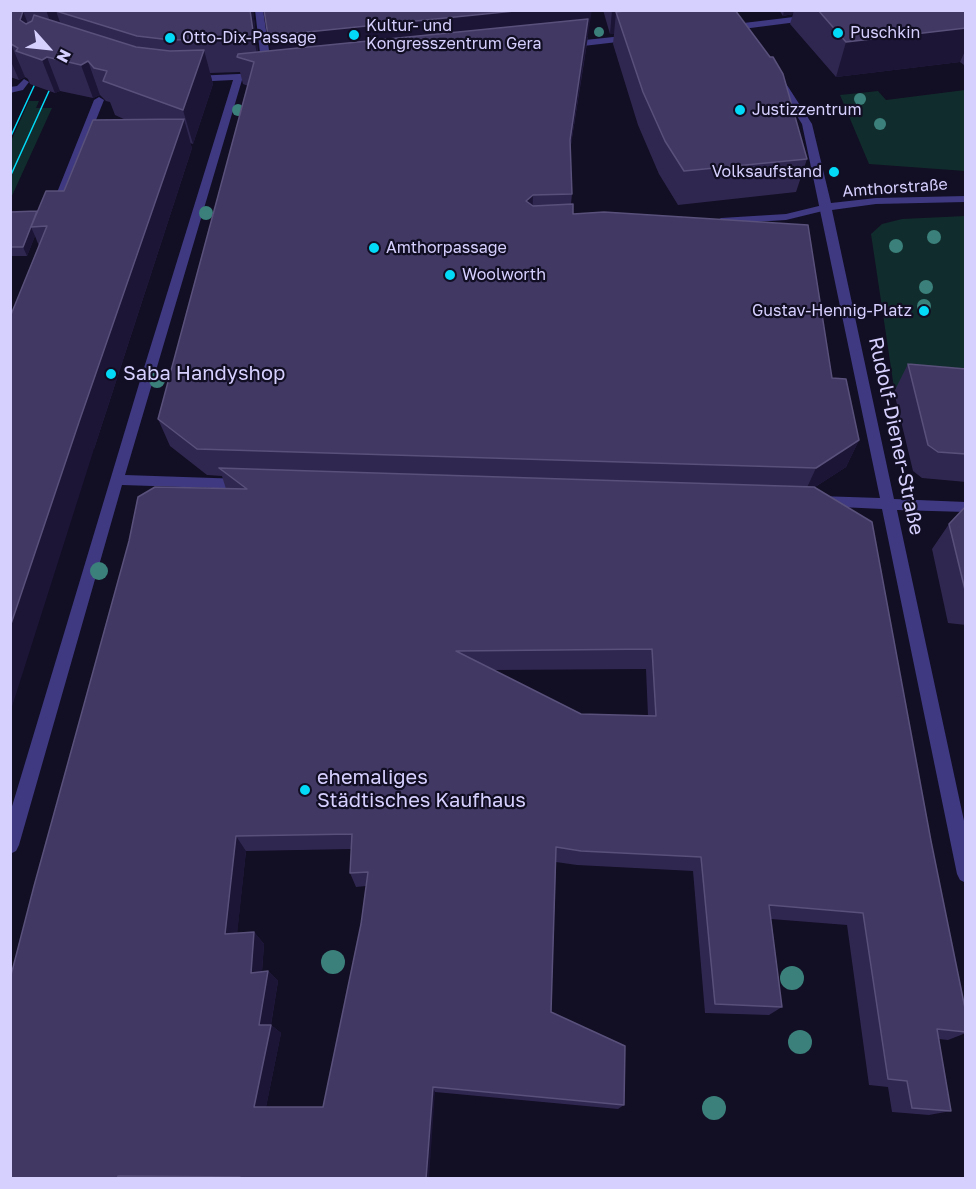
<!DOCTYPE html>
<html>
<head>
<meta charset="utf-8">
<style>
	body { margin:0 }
	#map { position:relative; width:976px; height:1189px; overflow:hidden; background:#120e23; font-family:"Golos Text",sans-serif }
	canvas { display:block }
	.frame { position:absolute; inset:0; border:12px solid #d6d0ff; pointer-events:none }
	.north { position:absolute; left:18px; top:18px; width:60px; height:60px; -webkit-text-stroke:4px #120e23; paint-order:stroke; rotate:117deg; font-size:16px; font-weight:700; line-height:24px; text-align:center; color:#d6d0ff }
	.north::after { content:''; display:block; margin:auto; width:21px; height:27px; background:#d6d0ff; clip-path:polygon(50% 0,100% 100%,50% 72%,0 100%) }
</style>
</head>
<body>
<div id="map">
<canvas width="976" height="1189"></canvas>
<div class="frame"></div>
<div class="north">N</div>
</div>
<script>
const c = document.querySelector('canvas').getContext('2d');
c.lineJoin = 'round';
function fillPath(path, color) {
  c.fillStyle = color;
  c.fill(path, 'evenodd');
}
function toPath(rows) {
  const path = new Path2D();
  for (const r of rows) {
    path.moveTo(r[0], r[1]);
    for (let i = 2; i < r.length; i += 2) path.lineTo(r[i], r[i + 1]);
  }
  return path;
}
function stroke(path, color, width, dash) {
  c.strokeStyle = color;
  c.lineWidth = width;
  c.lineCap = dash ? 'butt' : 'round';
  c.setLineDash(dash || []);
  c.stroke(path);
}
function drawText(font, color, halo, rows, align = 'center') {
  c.font = font + ' "Golos Text",sans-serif';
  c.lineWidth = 4.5;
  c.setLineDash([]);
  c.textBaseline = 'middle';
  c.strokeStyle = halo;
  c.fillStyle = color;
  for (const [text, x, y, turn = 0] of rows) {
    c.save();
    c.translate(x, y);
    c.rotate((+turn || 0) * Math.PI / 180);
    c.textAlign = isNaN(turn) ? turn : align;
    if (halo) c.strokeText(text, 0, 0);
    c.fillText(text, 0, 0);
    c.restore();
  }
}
fillPath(toPath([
	[965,90,965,171,869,164,840,95,878,91,886,100],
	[29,101,39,101,36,108,52,108,11,198,11,141],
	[965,216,965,395,894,388,871,234,882,224,902,219]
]), '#112c2c');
fillPath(toPath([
	[24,79,29,82,23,90,10,93,10,87,17,86,24,79],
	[827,204,831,205,831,209,786,220,721,224,716,221,721,218,786,214,827,204]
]), '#3e3981');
fillPath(toPath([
	[255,10,263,10,272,70,267,73,262,70,255,10],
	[810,15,814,18,813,20,727,31,723,28,727,25,810,15],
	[632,35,636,38,635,40,566,48,562,45,566,42,632,35],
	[772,71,778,71,812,124,831,203,876,198,966,196,966,202,876,204,832,210,894,499,966,502,966,512,897,510,966,830,966,883,960,880,957,874,882,509,819,506,812,501,819,496,880,498,802,124,770,73,772,71],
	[261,73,266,76,264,78,242,80,125,475,243,479,250,484,243,489,122,485,19,845,16,851,10,854,10,813,139,384,233,80,193,82,188,79,193,76,261,73],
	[99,97,104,100,60,210,55,213,51,212,50,210,94,100,99,97]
]), '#3e3981');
stroke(toPath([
	[10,138,34,86],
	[10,177,49,91]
]), '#02daf8', 1.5);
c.fillStyle = '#3b807a';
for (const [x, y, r] of [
	[599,32,5],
	[860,99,6],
	[238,110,6],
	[880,124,6],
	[206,213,7],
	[934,237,7],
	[896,246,7],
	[926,287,7],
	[924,306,7],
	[157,380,8],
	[99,571,9],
	[333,962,12],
	[792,978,12],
	[800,1042,12],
	[714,1108,12]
]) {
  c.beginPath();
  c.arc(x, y, r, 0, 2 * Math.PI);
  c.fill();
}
fillPath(toPath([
	[10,10,253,10,258,52,588,37,570,151,572,194,571,204,573,214,832,378,859,440,846,467,815,487,931,841,966,1013,966,1033,948,1040,939,1039,951,1111,929,1115,892,1112,888,1087,869,1085,847,925,771,919,782,1007,769,1015,705,1013,693,871,577,865,556,862,551,1012,624,1105,618,1109,435,1092,240,1178,136,1177,135,1179,10,1179,226,489,222,476,207,475,170,446,158,419,248,86,243,84,240,72,210,73,213,84,193,144,190,143,192,148,94,449,39,246,35,236,27,256,10,256,10,212,37,211,64,191,126,120,115,115,110,102,106,101,100,95,93,98,60,91,55,93,30,84,28,79,25,77,19,80,10,77],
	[646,669,648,716,581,714,494,670],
	[352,849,350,873,356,887,366,886,361,924,323,1107,266,1107,281,1033,271,1025,278,981,268,971,262,972,264,944,254,932,237,933,246,851],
	[603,10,735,10,807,159,796,192,678,205,659,174,638,125,613,44,614,34,610,34],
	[779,10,966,10,966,65,964,65,960,62,836,77,790,24,793,14,783,16],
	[908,364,966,369,966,482,922,478,913,471,894,392],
	[966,506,966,625,948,623,932,549,949,524]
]), '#302750');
fillPath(toPath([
	[46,10,60,10,56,11,62,28,57,41],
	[250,10,253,10,260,71,254,38],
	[524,10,592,10,567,168,274,70,268,36],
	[612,10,717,10,616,12,614,34,610,34],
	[784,10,794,10,793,14,783,16],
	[23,11,36,44,20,20],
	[966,28,966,49,960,62,836,77,846,42],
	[10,44,11,44,25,77,19,80,10,59],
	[204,50,213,84,193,144,183,110],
	[47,57,60,91,55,93,42,60],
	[88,61,100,95,93,98,81,65],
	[184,119,192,148,94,449,10,713,10,627,79,422],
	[533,195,532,224,526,201],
	[31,227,35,236,27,256,23,247],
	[859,440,846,467,804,494,816,468],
	[236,836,246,851,236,945,225,934],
	[254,932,264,944,261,983,251,973],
	[268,971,278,981,270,1030,271,1025,281,1033,265,1112,254,1107,259,1025],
	[433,1087,435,1092,429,1179,426,1179],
	[118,1176,136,1177,135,1179,117,1179]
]), '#1c1536');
const building = toPath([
	[10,10,23,11,20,20,26,24,32,21,34,15,136,47,170,51,204,50,183,110,103,81,107,71,94,68,88,61,81,65,47,57,42,60,16,51,18,48,11,44,10,44,10,10],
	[56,10,250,10,254,38,171,40,137,36,56,11,56,10],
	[264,10,524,10,268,36,264,10],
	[633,10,735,10,770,57,773,57,783,74,807,159,684,171,665,141,643,92,616,12,633,10],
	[818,10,966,10,966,28,846,42,818,10],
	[588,19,570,140,572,194,533,195,526,201,533,206,573,204,573,214,604,212,808,225,832,378,846,379,859,440,816,468,197,449,158,419,254,62,237,57,238,54,588,19],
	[184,119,79,422,10,627,10,317,47,226,31,227,46,191,64,191,93,120,184,119],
	[37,211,23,247,10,247,10,212,37,211],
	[908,364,966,369,966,454,938,452,928,445,908,364],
	[219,468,814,487,872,522,931,841,966,1013,966,1032,937,1029,951,1111,912,1108,907,1081,888,1079,863,913,769,905,782,1007,715,1004,701,857,581,851,556,847,551,1012,625,1046,624,1105,433,1087,426,1179,240,1179,240,1177,118,1176,117,1179,10,1179,10,979,34,886,129,541,138,497,155,487,247,489,219,468],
	[652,649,656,716,581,714,456,651,652,649],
	[352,834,350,873,368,872,361,924,323,1107,254,1107,271,1025,259,1025,268,971,251,973,254,932,225,934,236,836,352,834],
	[966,506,966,594,949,524,966,506]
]);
fillPath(building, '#413963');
stroke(building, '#59517b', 1.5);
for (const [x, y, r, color] of [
	[838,33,6,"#02daf8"],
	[354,35,6,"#02daf8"],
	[170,38,6,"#02daf8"],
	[740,110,6,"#02daf8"],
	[834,172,6,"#02daf8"],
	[374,248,6,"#02daf8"],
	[450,275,6,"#02daf8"],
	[924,311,6,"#02daf8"],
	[111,374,6,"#02daf8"],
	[305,790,6,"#02daf8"]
]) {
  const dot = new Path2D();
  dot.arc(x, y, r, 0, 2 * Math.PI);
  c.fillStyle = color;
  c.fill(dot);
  stroke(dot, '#120e23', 2);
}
drawText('16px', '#d6d0ff', '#120e23', [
	["Kultur- und",366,26],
	["Kongresszentrum Gera",366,44],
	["Puschkin",850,33],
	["Otto-Dix-Passage",182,38],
	["Justizzentrum",752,110],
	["Volksaufstand",822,172,"right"],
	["Amthorpassage",386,248],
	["Woolworth",462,275],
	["Gustav-Hennig-Platz",912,311,"right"]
], 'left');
drawText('16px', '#d6d0ff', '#120e23', [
	["Amthorstraße",895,188,-4]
]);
drawText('20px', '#d6d0ff', '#120e23', [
	["Saba Handyshop",123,374],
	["ehemaliges",317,778],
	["Städtisches Kaufhaus",317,801]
], 'left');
drawText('20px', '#d6d0ff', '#120e23', [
	["Rudolf-Diener-Straße",896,436,78]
]);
</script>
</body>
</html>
